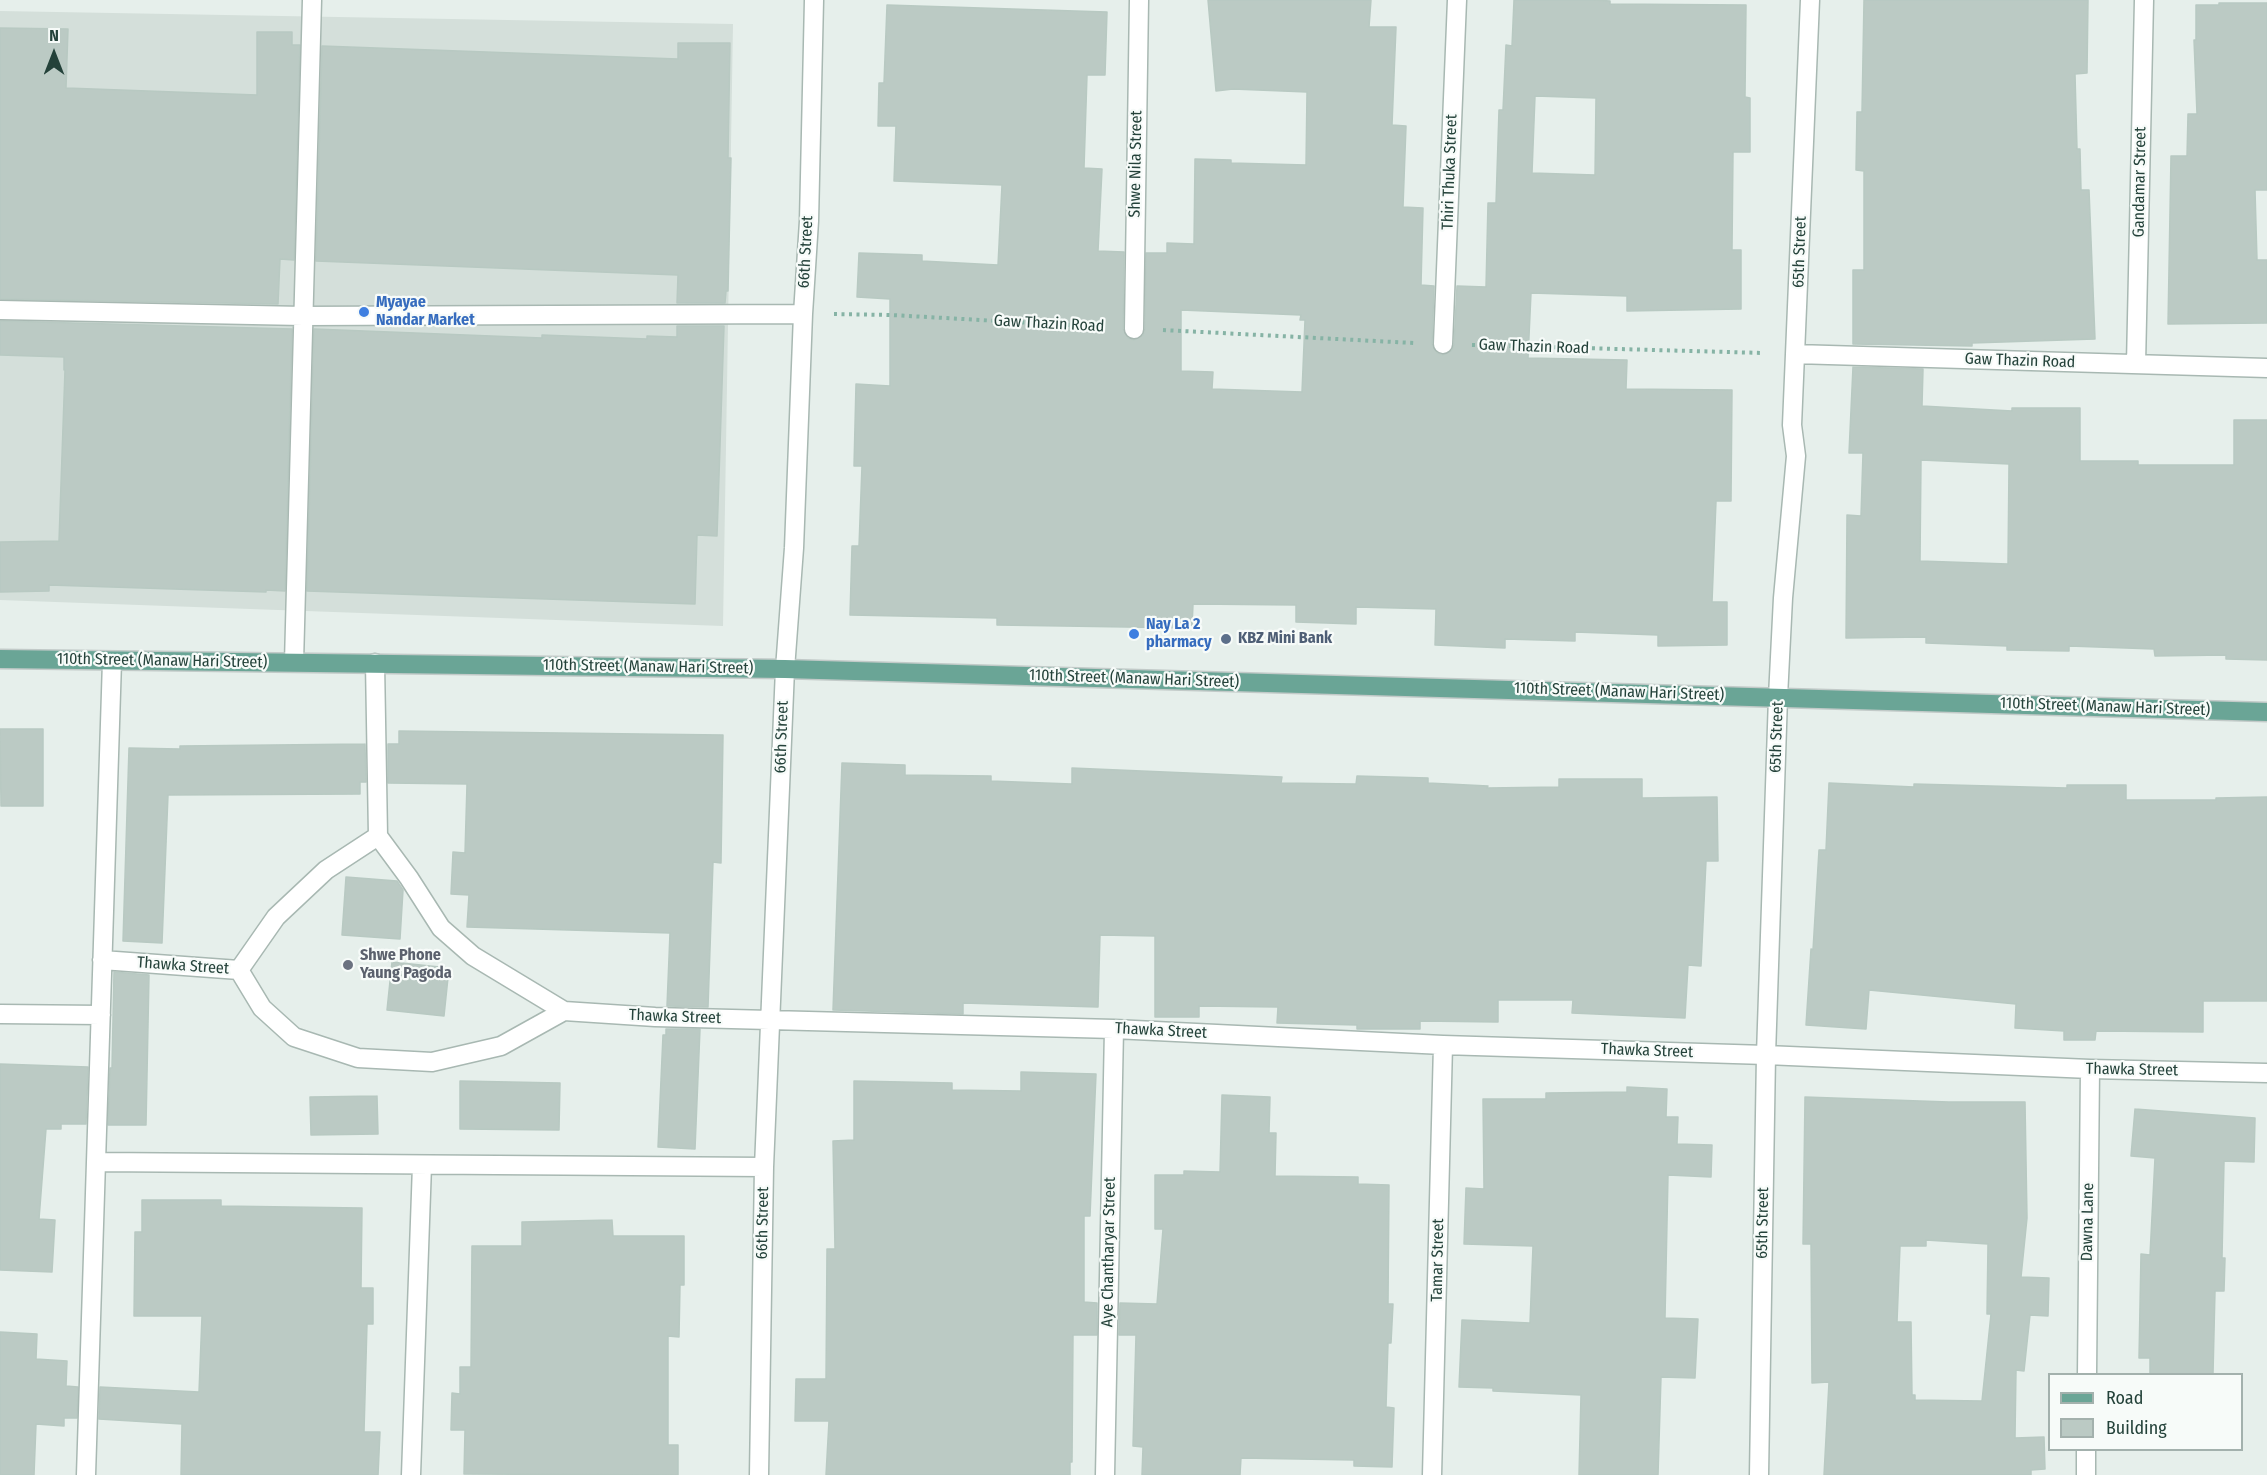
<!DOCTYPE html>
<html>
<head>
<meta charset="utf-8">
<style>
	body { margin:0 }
	#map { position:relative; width:2267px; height:1475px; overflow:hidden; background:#e6efeb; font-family:"Fira Sans Condensed",sans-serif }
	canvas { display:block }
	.legend { position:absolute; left:2048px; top:1373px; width:195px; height:78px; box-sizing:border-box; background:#f7fbf9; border:2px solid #a3b1ad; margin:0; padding:8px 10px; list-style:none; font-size:18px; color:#24423a }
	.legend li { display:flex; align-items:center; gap:12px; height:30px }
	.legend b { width:30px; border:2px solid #a3b1ad }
	.north { position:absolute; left:24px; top:24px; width:60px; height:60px; -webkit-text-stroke:4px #f7fbf9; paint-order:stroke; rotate:0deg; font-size:16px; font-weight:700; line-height:24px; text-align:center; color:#24423a }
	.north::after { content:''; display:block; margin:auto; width:21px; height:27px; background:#24423a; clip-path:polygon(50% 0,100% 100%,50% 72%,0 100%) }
</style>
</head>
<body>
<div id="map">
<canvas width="2267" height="1475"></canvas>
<ul class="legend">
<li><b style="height:8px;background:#6aa596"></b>Road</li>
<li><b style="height:16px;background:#bbcac4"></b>Building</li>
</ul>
<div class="north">N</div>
</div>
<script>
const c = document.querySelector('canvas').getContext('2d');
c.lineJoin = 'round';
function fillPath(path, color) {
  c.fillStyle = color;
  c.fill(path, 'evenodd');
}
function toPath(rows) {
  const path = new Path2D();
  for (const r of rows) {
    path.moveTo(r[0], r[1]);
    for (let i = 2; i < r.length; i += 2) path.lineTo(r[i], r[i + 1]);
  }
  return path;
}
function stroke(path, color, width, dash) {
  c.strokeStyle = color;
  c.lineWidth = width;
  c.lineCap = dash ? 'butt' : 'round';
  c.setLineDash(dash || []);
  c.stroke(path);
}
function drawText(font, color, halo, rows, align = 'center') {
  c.font = font + ' "Fira Sans Condensed",sans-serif';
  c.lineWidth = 4.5;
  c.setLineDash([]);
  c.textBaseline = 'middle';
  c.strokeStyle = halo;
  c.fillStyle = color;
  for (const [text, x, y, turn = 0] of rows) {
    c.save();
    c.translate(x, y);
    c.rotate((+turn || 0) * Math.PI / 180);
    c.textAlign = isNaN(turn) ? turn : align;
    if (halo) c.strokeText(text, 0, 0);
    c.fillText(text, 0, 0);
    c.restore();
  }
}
fillPath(toPath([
	[0,11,733,24,723,626,0,600]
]), '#d4dfda');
const building = toPath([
	[1208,0,1371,0,1369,27,1396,27,1392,125,1406,126,1403,207,1423,208,1421,285,1434,286,1432,344,1437,353,1443,355,1452,350,1454,345,1457,286,1486,287,1488,203,1496,203,1499,110,1503,110,1506,45,1512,46,1514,0,1594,0,1610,1,1610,4,1746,5,1745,97,1750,98,1750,152,1733,152,1732,250,1741,250,1741,309,1627,311,1627,296,1531,293,1528,358,1627,360,1626,389,1732,390,1731,501,1716,501,1712,602,1727,602,1727,645,1658,646,1658,635,1575,632,1575,641,1505,639,1505,648,1435,645,1436,609,1356,607,1356,624,1296,622,1296,605,1193,604,1192,628,997,625,997,618,850,615,852,546,859,546,862,466,854,466,856,384,890,386,890,299,857,297,859,253,922,255,922,261,998,265,1002,185,894,181,896,126,878,126,879,83,884,83,887,5,1107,12,1105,75,1087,75,1084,168,1102,169,1098,251,1124,252,1123,329,1128,338,1134,340,1143,335,1145,329,1146,253,1167,253,1167,243,1194,244,1195,159,1231,160,1231,163,1306,165,1307,92,1233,89,1216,91,1208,0],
	[1535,96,1596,98,1595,175,1532,173,1535,96],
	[1181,310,1301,315,1300,320,1305,320,1302,392,1212,389,1213,372,1181,371,1181,310],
	[1864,0,2088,0,2087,73,2075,74,2077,149,2080,149,2081,190,2089,190,2095,339,1972,343,1972,346,1853,344,1853,270,1864,270,1864,171,1856,170,1857,112,1862,112,1864,0],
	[2219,3,2267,3,2267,190,2255,190,2257,260,2267,260,2267,323,2168,324,2171,156,2187,156,2188,114,2197,114,2194,40,2196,40,2196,5,2219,5,2219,3],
	[0,28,68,29,66,88,257,95,257,32,292,32,292,45,300,45,294,260,280,259,278,304,0,299,0,28],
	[678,43,730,43,728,158,731,158,728,291,726,291,725,303,677,303,678,275,316,261,322,46,678,59,678,43],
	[0,321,292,329,285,591,266,590,266,592,49,585,49,591,0,592,0,542,59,541,65,370,64,370,64,357,0,355,0,321],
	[677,326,724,326,717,536,697,535,695,604,307,591,314,329,542,338,542,335,647,339,647,336,677,337,677,326],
	[1853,367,1923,369,1922,406,2012,411,2012,408,2080,408,2080,461,2138,461,2138,465,2234,465,2234,420,2267,420,2267,660,2226,659,2226,655,2155,656,2154,649,2069,646,2069,651,2007,650,2007,646,1926,643,1926,637,1846,638,1847,515,1861,516,1863,453,1849,453,1853,367],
	[1921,460,2009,464,2008,564,1920,561,1921,460],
	[0,729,43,729,43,806,1,806,0,729],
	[399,731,723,735,721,863,713,862,708,1007,667,1006,670,933,467,927,469,895,451,894,453,852,465,853,467,784,388,783,388,744,399,744,399,731],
	[365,744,366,782,360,782,360,794,168,795,162,943,123,941,129,748,180,749,180,746,365,744],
	[842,763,905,765,905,775,991,776,991,781,1072,784,1072,768,1282,777,1281,783,1356,784,1357,776,1428,778,1428,783,1488,786,1487,788,1559,787,1559,779,1642,779,1642,798,1717,797,1718,861,1706,861,1701,966,1688,965,1685,1018,1572,1013,1573,1000,1498,1000,1498,1022,1420,1021,1420,1029,1357,1029,1357,1025,1277,1023,1278,1007,1199,1006,1199,1017,1155,1017,1155,936,1100,935,1098,1007,963,1003,963,1014,833,1010,842,763],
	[1829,783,1914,787,1914,784,2067,788,2067,785,2126,785,2126,800,2216,800,2216,798,2267,797,2267,1001,2203,1001,2203,1032,2096,1031,2095,1040,2064,1040,2064,1031,2015,1028,2016,1004,1869,990,1866,1029,1806,1025,1811,949,1813,950,1819,850,1826,850,1829,783],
	[346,877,397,881,403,890,400,939,342,935,346,877],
	[392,962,449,968,444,1016,387,1010,392,962],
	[114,972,149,975,146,1125,108,1125,110,1068,112,1068,114,972],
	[666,1029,700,1029,695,1149,658,1147,663,1035,666,1035,666,1029],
	[0,1064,88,1067,86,1124,61,1124,61,1129,46,1129,39,1219,55,1220,52,1272,0,1270,0,1064],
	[1021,1072,1096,1074,1090,1216,1084,1216,1084,1302,1097,1303,1097,1335,1073,1335,1072,1462,1070,1462,1070,1475,826,1475,829,1421,795,1421,796,1379,826,1379,827,1249,835,1249,833,1141,854,1140,854,1081,952,1083,952,1090,1021,1091,1021,1072],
	[460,1081,560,1083,559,1130,460,1129,460,1081],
	[1627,1087,1667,1089,1666,1117,1678,1117,1677,1144,1712,1145,1711,1177,1668,1175,1665,1318,1698,1319,1695,1378,1661,1377,1658,1475,1579,1475,1581,1395,1493,1391,1493,1388,1459,1387,1462,1320,1530,1323,1533,1246,1464,1244,1466,1188,1484,1189,1483,1099,1546,1099,1546,1093,1627,1092,1627,1087],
	[1222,1095,1270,1097,1269,1133,1276,1133,1275,1176,1358,1177,1358,1184,1389,1185,1388,1304,1393,1304,1391,1343,1388,1343,1386,1407,1394,1408,1392,1467,1354,1466,1354,1460,1241,1458,1240,1475,1142,1475,1143,1447,1133,1446,1136,1335,1119,1335,1120,1303,1157,1304,1163,1229,1155,1229,1155,1175,1184,1175,1184,1171,1220,1172,1222,1095],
	[377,1096,378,1134,311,1135,310,1097,377,1096],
	[1805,1097,1949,1102,2025,1102,2027,1218,2021,1277,2049,1278,2048,1316,2030,1315,2024,1371,2016,1370,2015,1438,2044,1437,2045,1469,2031,1470,2031,1475,1824,1475,1829,1382,1812,1383,1811,1244,1803,1244,1805,1097],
	[1926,1240,1988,1244,1987,1314,1991,1314,1982,1401,1915,1400,1915,1395,1912,1395,1911,1322,1897,1322,1900,1246,1926,1246,1926,1240],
	[2135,1109,2255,1118,2254,1162,2224,1161,2222,1258,2225,1258,2224,1291,2215,1291,2213,1374,2150,1374,2150,1358,2139,1358,2141,1254,2150,1255,2155,1158,2131,1156,2135,1109],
	[142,1200,221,1200,221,1206,362,1208,361,1288,373,1288,373,1324,367,1324,364,1432,380,1432,378,1475,181,1475,182,1424,99,1419,100,1387,199,1392,202,1316,134,1316,135,1232,142,1232,142,1200],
	[612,1220,613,1236,684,1236,684,1285,680,1285,679,1337,668,1336,668,1445,678,1445,678,1475,464,1474,465,1430,451,1430,452,1393,460,1394,460,1367,471,1367,472,1246,522,1246,522,1222,612,1220],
	[0,1332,37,1334,36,1359,67,1361,66,1386,78,1387,77,1418,64,1418,64,1426,36,1424,34,1475,0,1475,0,1332]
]);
fillPath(building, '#bbcac4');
stroke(building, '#b8c9c2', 1.5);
const minor = toPath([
	[0,310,303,316,803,314],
	[1134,329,1139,0],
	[1443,344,1457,0],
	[1795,354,2267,368],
	[2136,364,2144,0],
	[294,662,312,0],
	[375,663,378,836,409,878,441,928,473,956,564,1011],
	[102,960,239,970,262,1008,294,1037,358,1058,432,1062,501,1046,564,1011,655,1017,1114,1029,1443,1045,1766,1055,2090,1069,2267,1073],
	[239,970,276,917,326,870,378,836],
	[0,1014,101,1015],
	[96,1162,764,1167],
	[2087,1374,2090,1069],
	[86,1475,112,661],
	[411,1475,422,1165],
	[759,1475,764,1167,785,669,794,548,803,314,809,221,814,0],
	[1105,1475,1114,1029],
	[1432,1475,1443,1045],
	[1759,1475,1766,1055,1778,697,1783,598,1796,456,1792,425,1810,0],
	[2086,1475,2086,1450]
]);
const major = toPath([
	[0,659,785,669,2267,712]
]);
stroke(minor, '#a8b8b2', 21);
stroke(major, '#c2cac8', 21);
stroke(toPath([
	[834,314,891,315,1105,327],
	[1163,330,1414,343],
	[1472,345,1764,353]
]), '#86b3a5', 4, [3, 4.5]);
stroke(minor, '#fff', 18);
stroke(major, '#6aa596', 18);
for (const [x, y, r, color] of [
	[364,312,6,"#3f7fe0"],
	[1134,634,6,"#3f7fe0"],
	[1226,639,6,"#5c6f8a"],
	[348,965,6,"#6b7280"]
]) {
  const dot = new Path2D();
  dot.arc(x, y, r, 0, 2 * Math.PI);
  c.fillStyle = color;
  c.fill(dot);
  stroke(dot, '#f7fbf9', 2);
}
drawText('16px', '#24423a', '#f7fbf9', [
	["Shwe Nila Street",1136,164,-89],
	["Thiri Thuka Street",1450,172,-88],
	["Gandamar Street",2140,182,-89],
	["66th Street",806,252,-87],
	["65th Street",1800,252,-88],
	["Gaw Thazin Road",1049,324,3],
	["Gaw Thazin Road",1534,347,2],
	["Gaw Thazin Road",2020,361,2],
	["110th Street (Manaw Hari Street)",162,661,1],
	["110th Street (Manaw Hari Street)",648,667,1],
	["110th Street (Manaw Hari Street)",1134,679,2],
	["110th Street (Manaw Hari Street)",1619,692,2],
	["110th Street (Manaw Hari Street)",2105,707,2],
	["66th Street",782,737,-88],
	["65th Street",1777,737,-88],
	["Thawka Street",183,966,4],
	["Thawka Street",675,1017,2],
	["Thawka Street",1161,1031,3],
	["Thawka Street",1647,1051,2],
	["Thawka Street",2132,1070,1],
	["Dawna Lane",2088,1222,-89],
	["66th Street",763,1223,-89],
	["65th Street",1763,1223,-89],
	["Aye Chantharyar Street",1109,1252,-89],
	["Tamar Street",1438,1260,-89]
]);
drawText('bold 16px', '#366cbe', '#f7fbf9', [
	["Myayae",376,303],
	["Nandar Market",376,321],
	["Nay La 2",1146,625],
	["pharmacy",1146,643]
], 'left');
drawText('bold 16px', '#4e5e75', '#f7fbf9', [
	["KBZ Mini Bank",1238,639]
], 'left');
drawText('bold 16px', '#5b616d', '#f7fbf9', [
	["Shwe Phone",360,956],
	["Yaung Pagoda",360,974]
], 'left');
</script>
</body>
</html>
